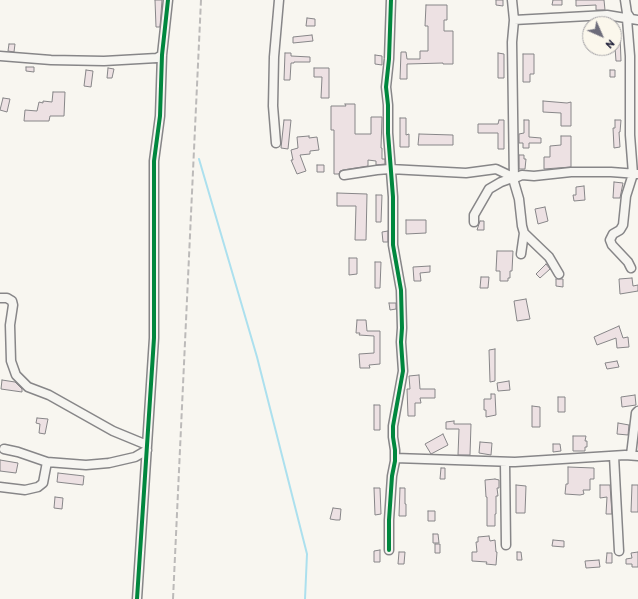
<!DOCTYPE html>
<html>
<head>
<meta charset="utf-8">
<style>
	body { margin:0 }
	#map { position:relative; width:638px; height:599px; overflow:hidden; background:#f8f6f0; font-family:Itim,sans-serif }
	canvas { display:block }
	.north { position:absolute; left:582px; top:16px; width:40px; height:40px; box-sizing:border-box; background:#fbf7ec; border:1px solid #a4a2a5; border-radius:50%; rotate:135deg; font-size:11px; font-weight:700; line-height:16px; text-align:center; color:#22223b }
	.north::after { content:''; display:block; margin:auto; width:14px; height:18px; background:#6d6c7a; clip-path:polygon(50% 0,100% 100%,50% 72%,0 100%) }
</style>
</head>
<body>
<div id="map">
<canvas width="638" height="599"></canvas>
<div class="north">N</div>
</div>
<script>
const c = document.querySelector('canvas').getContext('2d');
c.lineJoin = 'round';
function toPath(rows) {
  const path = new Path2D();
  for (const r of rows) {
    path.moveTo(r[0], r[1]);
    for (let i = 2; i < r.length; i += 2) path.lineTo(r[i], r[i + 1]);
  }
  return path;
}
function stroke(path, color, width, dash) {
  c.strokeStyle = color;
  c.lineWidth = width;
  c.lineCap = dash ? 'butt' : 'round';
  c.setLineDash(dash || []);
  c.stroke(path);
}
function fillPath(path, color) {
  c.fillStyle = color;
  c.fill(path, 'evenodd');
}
stroke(toPath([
	[199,159,257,357,307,554,305,599]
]), '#ace0ee', 2);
const building = toPath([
	[155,0,162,0,160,27,156,27,155,0],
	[496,0,503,0,503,6,496,5,496,0],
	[553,0,562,0,562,5,552,5,553,0],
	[576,0,604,0,605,10,596,10,596,5,576,6,576,0],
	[426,5,447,5,447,20,444,20,444,31,453,31,453,64,443,64,443,63,407,64,407,79,400,79,401,52,406,52,407,59,420,59,420,51,428,51,428,26,425,26,426,5],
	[307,18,315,19,315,26,306,26,307,18],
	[614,34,620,34,621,61,616,61,614,34],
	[312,35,313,41,293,43,293,37,312,35],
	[9,44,15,44,14,52,8,51,9,44],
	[285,53,291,53,291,56,310,57,310,62,294,62,294,63,291,63,290,80,284,80,285,53],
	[498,53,504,54,504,78,498,78,498,53],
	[523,54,534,54,534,74,530,74,530,82,523,82,523,54],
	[375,55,382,56,382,65,375,64,375,55],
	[26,67,34,67,34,72,26,71,26,67],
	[108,68,114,69,112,78,107,78,108,68],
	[314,68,329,68,329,98,321,98,322,77,314,77,314,68],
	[86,70,93,71,91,87,84,86,86,70],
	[610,70,615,70,615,77,610,77,610,70],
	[53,92,65,92,64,116,50,116,49,121,24,121,25,110,37,111,39,102,43,103,43,101,52,102,53,92],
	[3,98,10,99,7,112,0,110,3,98],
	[543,101,567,103,571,102,571,126,561,126,561,113,543,112,543,101],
	[345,104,355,104,355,134,371,134,371,117,382,117,381,148,382,148,382,159,385,159,385,164,376,165,376,161,368,160,368,166,343,170,340,171,339,174,334,174,334,130,331,130,331,106,346,106,345,104],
	[400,118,406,118,406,135,409,134,409,147,400,147,400,118],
	[284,120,291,120,288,149,281,148,284,120],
	[499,120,504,120,504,149,498,149,498,133,478,133,478,124,498,124,499,120],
	[524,120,529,120,529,137,541,138,541,143,529,143,529,148,523,148,523,143,519,143,519,134,524,133,524,120],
	[615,120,621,120,620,132,619,132,620,147,614,148,613,128,615,128,615,120],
	[419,134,453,135,453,145,418,145,419,134],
	[309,136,309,138,317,137,319,150,310,151,310,154,300,155,306,171,297,174,291,160,293,160,291,150,298,148,297,137,309,136],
	[561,136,571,136,571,167,544,169,544,157,550,157,550,146,561,145,561,136],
	[519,155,524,155,524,159,526,159,525,169,519,169,519,155],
	[317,165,324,165,324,172,317,172,317,165],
	[614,182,623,183,620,198,613,198,614,182],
	[584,186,585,200,574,201,573,195,576,195,576,187,584,186],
	[337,193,367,194,366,240,355,240,356,206,337,206,337,193],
	[376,195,382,195,381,222,376,222,376,195],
	[545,207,548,221,538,224,535,209,545,207],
	[406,220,426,220,426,233,406,234,406,220],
	[480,221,484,221,484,230,477,230,480,221],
	[388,231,388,242,383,242,382,232,388,231],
	[497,251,513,251,512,271,510,271,510,278,508,278,508,281,500,281,500,271,496,271,497,251],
	[349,258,357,258,357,274,349,275,349,258],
	[375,262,381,262,380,288,375,288,375,262],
	[546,264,550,269,540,278,536,274,546,264],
	[430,266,430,272,420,273,421,281,414,281,413,267,430,266],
	[481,277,489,277,488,288,480,288,481,277],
	[632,278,633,286,638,285,638,291,620,294,619,279,632,278],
	[556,279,563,279,563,287,556,286,556,279],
	[526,299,530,319,517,321,514,301,526,299],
	[389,303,396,303,396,309,390,310,389,303],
	[357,320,366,320,367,331,380,331,380,364,369,365,370,368,360,368,359,354,374,353,374,336,359,335,360,333,356,333,357,320],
	[619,326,623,338,628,337,629,347,617,348,616,338,597,345,594,337,619,326],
	[495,349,495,381,490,382,489,350,495,349],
	[617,361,619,367,607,369,605,363,617,361],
	[419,375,420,389,435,389,435,398,420,398,421,403,415,403,415,416,408,416,407,389,410,389,409,376,419,375],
	[2,380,15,382,22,389,22,392,1,389,2,380],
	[509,381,510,390,498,391,497,383,509,381],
	[491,394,495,394,496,415,486,417,486,410,484,410,484,399,491,399,491,394],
	[635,395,636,405,622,407,621,397,635,395],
	[558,397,565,397,565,412,558,412,558,397],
	[374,405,380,405,380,430,374,430,374,405],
	[532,406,540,407,540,427,532,427,532,406],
	[37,418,48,419,45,434,39,433,40,424,36,423,37,418],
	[454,421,454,424,471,424,470,455,458,455,459,429,446,429,446,422,454,421],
	[618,423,629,425,628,435,617,434,618,423],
	[443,434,448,445,431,454,425,444,443,434],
	[573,436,586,436,585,441,587,441,587,447,585,447,585,451,573,451,573,436],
	[480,442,492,443,491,455,479,453,480,442],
	[553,444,560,444,561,451,553,452,553,444],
	[0,460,18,463,16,473,0,471,0,460],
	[568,467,594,468,594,479,590,479,590,490,583,490,584,494,580,495,565,494,566,484,568,484,568,467],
	[441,468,445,468,445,479,440,479,441,468],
	[58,473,84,476,83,485,57,482,58,473],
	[495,479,499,480,499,488,497,488,498,496,496,496,496,514,495,514,495,526,487,526,487,497,486,497,485,480,495,479],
	[516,485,526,486,525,513,516,513,516,485],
	[600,485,610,485,612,514,606,514,607,497,600,498,600,485],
	[632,485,638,485,638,512,631,512,632,485],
	[374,488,380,488,381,514,375,515,374,488],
	[400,488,405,488,405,504,406,504,406,516,399,516,400,488],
	[55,497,63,498,62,509,54,508,55,497],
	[333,508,341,509,340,520,336,520,330,519,333,508],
	[428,511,435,511,435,521,428,521,428,511],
	[433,534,438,534,439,543,433,543,433,534],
	[489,536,490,541,495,540,496,552,497,552,496,565,486,564,487,562,472,561,472,552,477,552,476,542,478,542,478,537,489,536],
	[553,540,564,541,564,547,552,546,553,540],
	[435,544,440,544,440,553,435,553,435,544],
	[380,550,380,562,374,562,374,551,380,550],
	[399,552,405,552,404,564,398,564,399,552],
	[517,552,521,552,522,560,517,560,517,552],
	[638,552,638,567,632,567,632,564,626,564,626,559,632,558,631,553,638,552],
	[607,553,612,553,612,563,606,563,607,553],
	[599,560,600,567,586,568,585,561,599,560]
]);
fillPath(building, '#ede1e3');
stroke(building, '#878688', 1);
const minor = toPath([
	[512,0,514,20,512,42,514,182,519,199,522,226,524,233,521,254],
	[625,0,627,13,631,19],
	[627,19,630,56,630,135,633,174,626,196,623,225,620,230,613,234,610,240,612,245,628,262,631,268],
	[514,20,607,15,638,20],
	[0,56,51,60,104,61,157,58,162,55],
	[276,143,273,106,274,57,279,0],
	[344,175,377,170,390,169,466,173,496,169,515,178,522,175,534,176,571,172,611,172,638,174],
	[474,222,474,215,489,189,501,182,515,177],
	[524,233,549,257,559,274],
	[0,298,7,298,12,301,13,305,10,325,11,361,16,375,28,387,49,395,113,431,147,445],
	[4,449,18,452,47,462,86,465,109,463,135,457,147,450],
	[631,455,636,413,638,411],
	[614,456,619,551],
	[395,458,515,462,625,455,638,456],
	[505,462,506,545],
	[0,487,25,490,38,487,43,483,47,462],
	[389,550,389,520,392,476,395,461,395,450,393,437,393,426,403,371,401,342,402,328,401,290,393,245,393,197,388,133,388,105,386,87,389,59,391,0],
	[137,599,154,338,154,161,160,116,162,55,168,0]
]);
stroke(minor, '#878688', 11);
stroke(minor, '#f6f5f1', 8);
stroke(toPath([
	[173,599,201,0]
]), '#bcbab9', 2, [6, 3]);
stroke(toPath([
	[389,550,389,520,392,476,395,461,395,450,393,437,393,426,403,371,401,342,402,328,401,290,393,245,393,197,388,133,388,105,386,87,389,59,391,0],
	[137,599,154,338,154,161,160,116,162,55,168,0]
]), '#00873e', 4);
</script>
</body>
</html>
